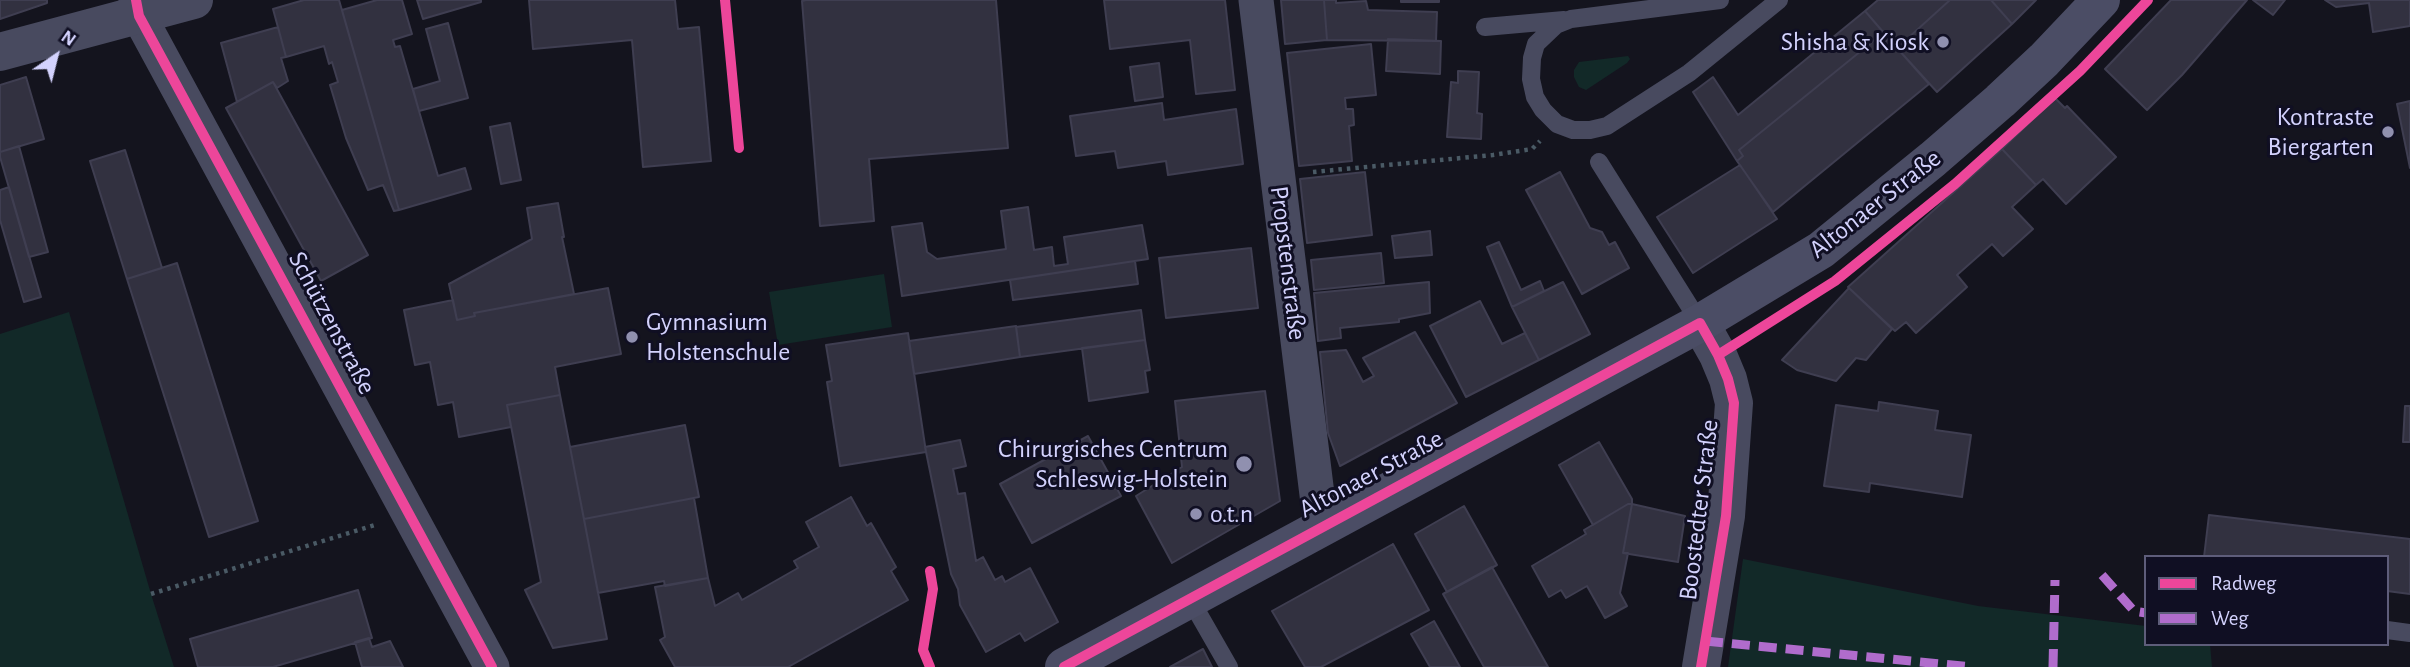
<!DOCTYPE html>
<html>
<head>
<meta charset="utf-8">
<style>
	body { margin:0 }
	#map { position:relative; width:2410px; height:667px; overflow:hidden; background:#14141e; font-family:"Alegreya Sans",sans-serif }
	canvas { display:block }
	.legend { position:absolute; left:2144px; top:555px; width:245px; height:91px; box-sizing:border-box; background:#100f23; border:2px solid #5e5d7a; margin:0; padding:9px 12px; list-style:none; font-size:21px; color:#d3d2fd }
	.legend li { display:flex; align-items:center; gap:14px; height:35px }
	.legend b { width:35px; border:2px solid #5e5d7a }
	.north { position:absolute; left:21px; top:21px; width:70px; height:70px; -webkit-text-stroke:5px #100f23; paint-order:stroke; rotate:35deg; font-size:19px; font-weight:700; line-height:28px; text-align:center; color:#d3d2fd }
	.north::after { content:''; display:block; margin:auto; width:24px; height:32px; background:#d3d2fd; clip-path:polygon(50% 0,100% 100%,50% 72%,0 100%) }
</style>
</head>
<body>
<div id="map">
<canvas width="2410" height="667"></canvas>
<ul class="legend">
<li><b style="height:9px;background:#ed469a"></b>Radweg</li>
<li><b style="height:9px;background:#b06ccc"></b>Weg</li>
</ul>
<div class="north">N</div>
</div>
<script>
const c = document.querySelector('canvas').getContext('2d');
c.lineJoin = 'round';
function fillPath(path, color) {
  c.fillStyle = color;
  c.fill(path, 'evenodd');
}
function toPath(rows) {
  const path = new Path2D();
  for (const r of rows) {
    path.moveTo(r[0], r[1]);
    for (let i = 2; i < r.length; i += 2) path.lineTo(r[i], r[i + 1]);
  }
  return path;
}
function stroke(path, color, width, dash) {
  c.strokeStyle = color;
  c.lineWidth = width;
  c.lineCap = dash ? 'butt' : 'round';
  c.setLineDash(dash || []);
  c.stroke(path);
}
function drawText(font, color, halo, rows, align = 'center') {
  c.font = font + ' "Alegreya Sans",sans-serif';
  c.lineWidth = 6;
  c.setLineDash([]);
  c.textBaseline = 'middle';
  c.strokeStyle = halo;
  c.fillStyle = color;
  for (const [text, x, y, turn = 0] of rows) {
    c.save();
    c.translate(x, y);
    c.rotate((+turn || 0) * Math.PI / 180);
    c.textAlign = isNaN(turn) ? turn : align;
    if (halo) c.strokeText(text, 0, 0);
    c.fillText(text, 0, 0);
    c.restore();
  }
}
fillPath(toPath([
	[1628,56,1630,59,1627,63,1586,90,1579,87,1574,77,1574,70,1579,62],
	[884,274,892,327,778,345,769,292],
	[69,312,151,594,174,667,0,667,0,334],
	[1743,559,1978,606,2146,626,2146,644,2210,644,2212,667,1728,667]
]), '#122928');
const building = toPath([
	[0,0,47,0,47,3,0,19,0,0],
	[304,0,339,0,399,210,394,211,383,185,368,190,346,138,330,85,338,82,332,62,329,64,324,46,286,57,273,9,304,0],
	[377,0,402,0,412,34,393,40,395,47,400,46,438,176,465,168,471,189,399,210,342,10,377,0],
	[417,0,481,0,481,2,423,19,417,0],
	[529,0,675,0,678,29,699,27,711,161,643,167,632,40,533,49,529,0],
	[806,0,996,0,1008,148,869,159,874,221,820,226,802,1,806,0],
	[1104,0,1225,0,1235,90,1196,94,1190,40,1110,49,1104,0],
	[1281,0,1324,0,1327,40,1285,44,1281,0],
	[1324,0,1336,0,1336,3,1366,1,1368,10,1437,12,1436,41,1327,40,1324,0],
	[1401,0,1439,0,1439,2,1401,2,1401,0],
	[1878,0,1950,0,1897,48,1865,11,1878,0],
	[1950,0,1991,0,2012,24,1937,92,1897,48,1950,0],
	[1991,0,2036,0,2012,24,1991,0],
	[2171,0,2247,0,2182,75,2147,110,2105,69,2171,0],
	[2253,0,2285,0,2273,15,2253,0],
	[2325,0,2410,0,2410,26,2373,32,2369,3,2336,7,2325,0],
	[1865,11,1889,39,1882,44,1877,38,1739,150,1743,156,1737,161,1693,92,1713,77,1738,115,1865,11],
	[448,23,468,98,419,111,413,89,440,81,426,29,448,23],
	[278,27,286,57,281,58,288,81,277,88,273,82,237,102,221,43,278,27],
	[1877,38,1882,44,1889,39,1929,84,1773,212,1737,161,1743,156,1739,150,1877,38],
	[1388,39,1441,41,1440,74,1386,71,1388,39],
	[1371,44,1376,95,1345,98,1346,109,1353,109,1354,125,1349,126,1352,161,1299,166,1287,53,1371,44],
	[1159,63,1163,97,1135,101,1130,67,1159,63],
	[1458,71,1479,72,1477,113,1482,114,1481,139,1447,137,1451,82,1458,83,1458,71],
	[26,77,44,139,0,152,0,85,26,77],
	[273,82,368,255,321,281,226,108,273,82],
	[2055,98,2065,108,2067,106,2116,157,2066,204,2043,179,2036,185,2002,149,2055,98],
	[2410,101,2410,168,2397,104,2410,101],
	[1162,103,1164,120,1236,109,1243,164,1168,175,1166,161,1118,168,1115,151,1076,156,1070,116,1162,103],
	[510,123,521,180,501,184,490,127,510,123],
	[19,146,48,252,29,257,0,157,0,152,19,146],
	[2002,149,2036,185,2012,207,2033,229,2003,256,1992,244,1957,275,1967,287,1916,333,1906,322,1895,331,1848,287,2002,149],
	[125,150,162,268,127,279,90,161,125,150],
	[1740,165,1777,219,1693,273,1657,217,1740,165],
	[1365,172,1372,235,1307,243,1300,179,1365,172],
	[1560,172,1590,228,1602,232,1609,245,1615,242,1629,268,1582,294,1526,190,1560,172],
	[9,187,41,297,24,302,0,220,0,190,9,187],
	[558,203,564,237,562,237,574,294,474,313,475,316,457,320,449,284,532,239,527,208,558,203],
	[1028,207,1034,250,1052,247,1054,266,1068,264,1064,237,1142,225,1148,259,902,296,892,227,922,223,927,252,937,259,1006,249,1001,211,1028,207],
	[1430,231,1432,255,1395,258,1392,236,1430,231],
	[1499,242,1521,290,1540,281,1544,291,1512,307,1487,247,1499,242],
	[1251,248,1258,308,1166,318,1159,258,1251,248],
	[1381,253,1384,283,1314,290,1311,260,1381,253],
	[1135,261,1138,284,1013,300,1010,280,1135,261],
	[177,263,258,521,209,537,127,279,177,263],
	[1429,282,1430,313,1399,319,1399,322,1340,328,1341,338,1318,341,1314,293,1429,282],
	[1563,282,1590,334,1539,360,1512,307,1563,282],
	[608,288,621,354,555,367,560,395,507,405,511,427,459,437,453,402,438,405,430,362,415,365,404,310,453,300,457,320,475,316,474,313,608,288],
	[1849,288,1892,329,1866,360,1856,358,1836,381,1797,370,1782,360,1849,288],
	[1480,301,1502,344,1525,333,1539,360,1466,397,1430,326,1480,301],
	[1141,310,1145,340,1020,357,1016,327,1141,310],
	[1016,326,1020,357,914,374,909,341,1016,326],
	[1415,332,1457,403,1340,466,1328,433,1320,352,1346,350,1363,382,1374,376,1363,358,1415,332],
	[908,333,926,452,840,466,827,382,832,381,826,345,908,333],
	[1145,340,1150,370,1145,371,1148,392,1089,401,1082,348,1145,340],
	[1265,391,1280,501,1172,563,1136,496,1182,467,1175,401,1265,391],
	[560,395,607,639,553,648,525,590,541,582,507,405,560,395],
	[1879,402,1938,411,1935,430,1971,435,1962,497,1870,483,1869,492,1824,486,1836,405,1878,411,1879,402],
	[2405,406,2410,406,2410,442,2403,442,2405,406],
	[685,425,699,497,584,519,570,447,685,425],
	[1088,436,1121,496,1032,543,1000,484,1088,436],
	[960,440,966,466,953,469,958,494,965,493,976,561,983,557,995,580,1002,576,1005,582,1030,568,1058,622,1025,641,1020,633,986,652,960,605,958,589,951,574,925,447,960,440],
	[1599,442,1632,499,1632,504,1628,504,1593,525,1559,465,1599,442],
	[851,497,867,526,871,523,896,567,891,571,908,600,788,667,675,667,660,640,665,637,655,587,708,578,715,606,738,593,742,600,798,568,794,561,819,547,806,522,851,497],
	[694,498,708,578,665,586,664,581,598,593,584,519,694,498],
	[1628,504,1632,504,1623,553,1628,553,1620,593,1627,606,1605,618,1587,586,1566,598,1561,590,1549,597,1532,566,1586,534,1584,530,1628,504],
	[1632,504,1685,516,1678,562,1623,553,1632,504],
	[1464,506,1497,565,1447,592,1415,534,1464,506],
	[2209,515,2410,539,2410,594,2387,591,2387,557,2204,557,2209,515],
	[1393,544,1429,610,1321,667,1305,667,1272,611,1393,544],
	[1492,567,1548,667,1484,667,1443,594,1492,567],
	[358,590,372,638,273,667,198,667,190,639,358,590],
	[1434,621,1460,667,1430,667,1411,634,1434,621],
	[369,638,372,647,390,641,403,667,362,667,355,642,369,638],
	[1203,649,1212,667,1170,667,1203,649]
]);
fillPath(building, '#323140');
stroke(building, '#3f3e51', 2);
stroke(toPath([
	[1313,172,1493,155,1532,149,1540,141],
	[151,594,375,525]
]), '#4a5a65', 4.5, [3.5, 5]);
stroke(toPath([
	[1720,0,1571,19,1556,25,1536,44,1532,58,1531,79,1535,97,1543,110,1557,124,1573,130,1590,130,1607,126,1689,73,1779,0],
	[1485,27,1564,20],
	[1599,162,1700,323],
	[1190,599,1229,667],
	[2387,630,2410,633]
]), '#484a5f', 18);
stroke(toPath([
	[136,0,139,16,492,667],
	[1256,0,1321,527]
]), '#484a5f', 35);
stroke(toPath([
	[0,52,194,0],
	[1700,323,1718,355,1728,379,1734,403,1726,516,1701,667]
]), '#484a5f', 38);
stroke(toPath([
	[1064,667,1700,323,1821,250,1933,159,2000,101,2044,60,2101,0]
]), '#4b4d65', 38);
stroke(toPath([
	[2102,575,2134,611,2146,613],
	[1705,641,1972,667],
	[2053,667,2055,580]
]), '#b06ccc', 9, [18, 9]);
stroke(toPath([
	[136,0,139,16,492,667],
	[725,0,739,148],
	[1718,355,1835,281,1955,184,2080,71,2148,0],
	[930,571,933,589,923,650,930,667],
	[1064,667,1700,323,1718,355,1728,379,1734,403,1726,516,1701,667]
]), '#ed469a', 10);
for (const [x, y, r, color] of [
	[1943,42,7,"#9090af"],
	[2388,132,7,"#9090af"],
	[632,337,7,"#9090af"],
	[1244,464,9,"#9090af"],
	[1196,514,7,"#9090af"]
]) {
  const dot = new Path2D();
  dot.arc(x, y, r, 0, 2 * Math.PI);
  c.fillStyle = color;
  c.fill(dot);
  stroke(dot, '#100f23', 2.5);
}
drawText('26px', '#d3d2fd', '#100f23', [
	["Shisha & Kiosk",1929,42],
	["Kontraste",2374,117],
	["Biergarten",2374,147],
	["Gymnasium",646,322,"left"],
	["Holstenschule",646,352,"left"],
	["Chirurgisches Centrum",1228,449],
	["Schleswig-Holstein",1228,479],
	["o.t.n",1210,514,"left"]
], 'right');
drawText('26px', '#d3d2fd', '#100f23', [
	["Altonaer Straße",1875,204,-38],
	["Propstenstraße",1288,263,83],
	["Schützenstraße",332,323,62],
	["Altonaer Straße",1371,474,-28],
	["Boostedter Straße",1699,510,-83]
]);
</script>
</body>
</html>
